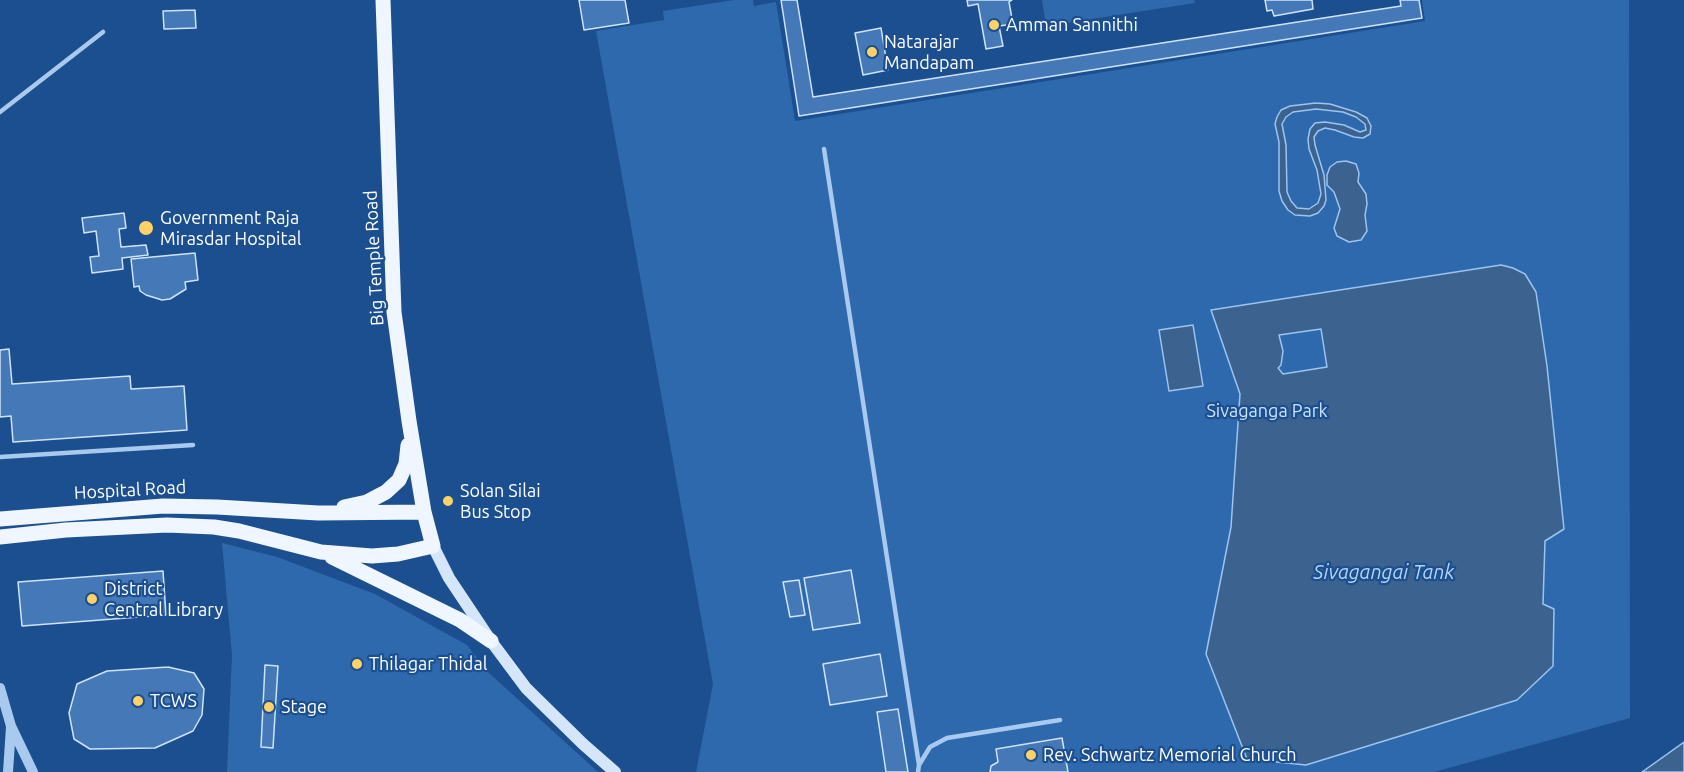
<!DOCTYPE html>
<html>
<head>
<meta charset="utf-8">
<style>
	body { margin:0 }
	canvas { display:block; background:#1b4f8f }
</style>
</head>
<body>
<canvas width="1684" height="772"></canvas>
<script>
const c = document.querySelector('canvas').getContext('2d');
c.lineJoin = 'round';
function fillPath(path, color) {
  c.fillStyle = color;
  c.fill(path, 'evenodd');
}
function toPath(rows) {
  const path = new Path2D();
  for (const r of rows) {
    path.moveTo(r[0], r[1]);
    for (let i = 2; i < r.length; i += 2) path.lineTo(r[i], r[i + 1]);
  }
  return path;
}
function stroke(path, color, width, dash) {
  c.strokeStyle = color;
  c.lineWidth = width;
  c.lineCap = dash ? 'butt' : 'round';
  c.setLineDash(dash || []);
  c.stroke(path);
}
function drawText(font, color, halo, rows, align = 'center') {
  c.font = font + ' Ubuntu,sans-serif';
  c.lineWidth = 4.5;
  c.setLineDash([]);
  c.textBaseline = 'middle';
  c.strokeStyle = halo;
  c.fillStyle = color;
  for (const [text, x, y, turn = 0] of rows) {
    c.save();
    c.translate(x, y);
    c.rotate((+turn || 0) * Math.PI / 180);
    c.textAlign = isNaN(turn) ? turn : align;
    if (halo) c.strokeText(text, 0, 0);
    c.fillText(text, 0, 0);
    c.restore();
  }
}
fillPath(toPath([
	[734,0,753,0,754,6,776,2,795,121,1425,21,1422,0,1629,0,1630,718,1434,772,696,772,713,684,596,31,664,20,663,11],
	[1042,0,1194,0,1195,3,1046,26],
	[222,543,277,557,375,594,467,645,489,673,598,772,227,772,232,655]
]), '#2e69ad');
const water = toPath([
	[1316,103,1330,104,1356,112,1367,118,1371,126,1370,134,1363,138,1354,137,1335,130,1325,128,1318,131,1314,137,1315,145,1324,175,1326,200,1324,206,1318,213,1310,216,1295,215,1288,210,1282,201,1279,191,1279,142,1275,124,1277,117,1281,110,1290,106,1316,103],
	[1316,109,1343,112,1356,117,1365,124,1366,130,1360,132,1344,125,1325,122,1315,123,1310,129,1308,139,1309,149,1317,170,1321,194,1318,203,1309,209,1297,208,1291,201,1287,192,1286,145,1282,124,1286,117,1293,112,1316,109],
	[1346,161,1356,164,1359,173,1358,182,1366,194,1367,204,1365,215,1367,231,1361,240,1349,242,1337,236,1334,228,1340,209,1334,192,1327,185,1327,175,1330,167,1337,162,1346,161],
	[1501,265,1513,268,1525,274,1536,292,1547,366,1564,529,1545,541,1543,604,1554,609,1553,666,1517,700,1306,765,1247,759,1206,654,1231,527,1240,394,1211,310,1501,265],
	[1321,329,1327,367,1283,374,1278,368,1281,365,1283,351,1279,335,1321,329],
	[1193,325,1203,386,1169,391,1159,330,1193,325],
	[1684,742,1684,772,1642,772,1684,742]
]);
fillPath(water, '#3c6290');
stroke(water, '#9cc4f0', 1.5);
const building = toPath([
	[579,0,625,0,629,23,584,30,579,0],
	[781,0,797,0,813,97,1401,6,1400,0,1419,0,1422,18,799,116,781,0],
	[967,0,1012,0,1009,2,1013,24,999,26,1003,46,986,49,978,4,968,6,967,0],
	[1265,0,1312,0,1313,9,1274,16,1272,10,1267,11,1265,0],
	[195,10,196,28,164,29,163,11,195,10],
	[881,28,888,70,863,75,855,33,881,28],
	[124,213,126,228,119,229,121,247,146,245,148,255,122,258,123,269,92,273,90,257,99,256,96,231,84,233,82,218,124,213],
	[195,253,198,280,185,282,186,289,170,299,162,300,146,295,140,291,139,286,134,287,131,259,195,253],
	[9,349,12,384,130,376,131,389,184,386,187,430,13,442,11,416,0,417,0,350,9,349],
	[851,570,860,623,813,630,804,578,851,570],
	[163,571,166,615,22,626,18,582,163,571],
	[799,580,805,615,790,617,783,582,799,580],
	[880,654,887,696,830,705,823,664,880,654],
	[265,665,278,666,273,748,261,747,265,665],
	[168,667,194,673,204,689,202,715,193,731,155,748,90,749,74,739,69,713,77,684,107,671,168,667],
	[898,709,908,772,886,772,877,712,898,709],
	[1062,738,1068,772,990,772,991,766,998,762,996,749,1062,738]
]);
fillPath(building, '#4478b7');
stroke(building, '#cfe3fa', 1.5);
stroke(toPath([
	[0,112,103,32],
	[824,149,919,765,918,772],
	[0,457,193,445],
	[919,765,930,747,947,738,1060,720]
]), '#a9c9ee', 4.5);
stroke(toPath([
	[0,688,11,726,33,772],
	[8,772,11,727]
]), '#a9c9ee', 10);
stroke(toPath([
	[433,546,449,578,491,641,526,688,583,744,615,772]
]), '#d6e6fa', 12);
stroke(toPath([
	[344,507,367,502,386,492,399,480,406,464,408,445],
	[0,519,163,506,217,507,318,513,424,512],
	[0,537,66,530,167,525,214,527,239,531,321,552,372,556,398,554,433,546,424,512,409,421,394,312,383,0],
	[332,557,460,620,491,641]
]), '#f0f6ff', 15);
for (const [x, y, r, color] of [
	[994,25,6,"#ffd166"],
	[872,52,6,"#ffd166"],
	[146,228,8,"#ffd166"],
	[448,501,6,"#ffd166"],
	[92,599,6,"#ffd166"],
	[357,664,6,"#ffd166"],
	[138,701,6,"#ffd166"],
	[269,707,6,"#ffd166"],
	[1031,755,6,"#ffd166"]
]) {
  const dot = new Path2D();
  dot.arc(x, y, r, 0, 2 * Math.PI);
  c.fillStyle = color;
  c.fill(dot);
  stroke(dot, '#1b4f8f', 2);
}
drawText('18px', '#fff', '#1b4f8f', [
	["Amman Sannithi",1006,25],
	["Natarajar",884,42],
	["Mandapam",884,63],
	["Government Raja",160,218],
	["Mirasdar Hospital",160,239],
	["Solan Silai",460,491],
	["Bus Stop",460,512],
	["District",104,589],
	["Central Library",104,610],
	["Thilagar Thidal",369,664],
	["TCWS",150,701],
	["Stage",281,707],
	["Rev. Schwartz Memorial Church",1043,755]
], 'left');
drawText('18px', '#fff', '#1b4f8f', [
	["Big Temple Road",374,258,-93],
	["Hospital Road",130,490,-3]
]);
drawText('18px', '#cfe3fa', '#1b4f8f', [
	["Sivaganga Park",1267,411]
]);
drawText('italic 20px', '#b5d3f5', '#1b4f8f', [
	["Sivagangai Tank",1384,572]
]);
</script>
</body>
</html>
